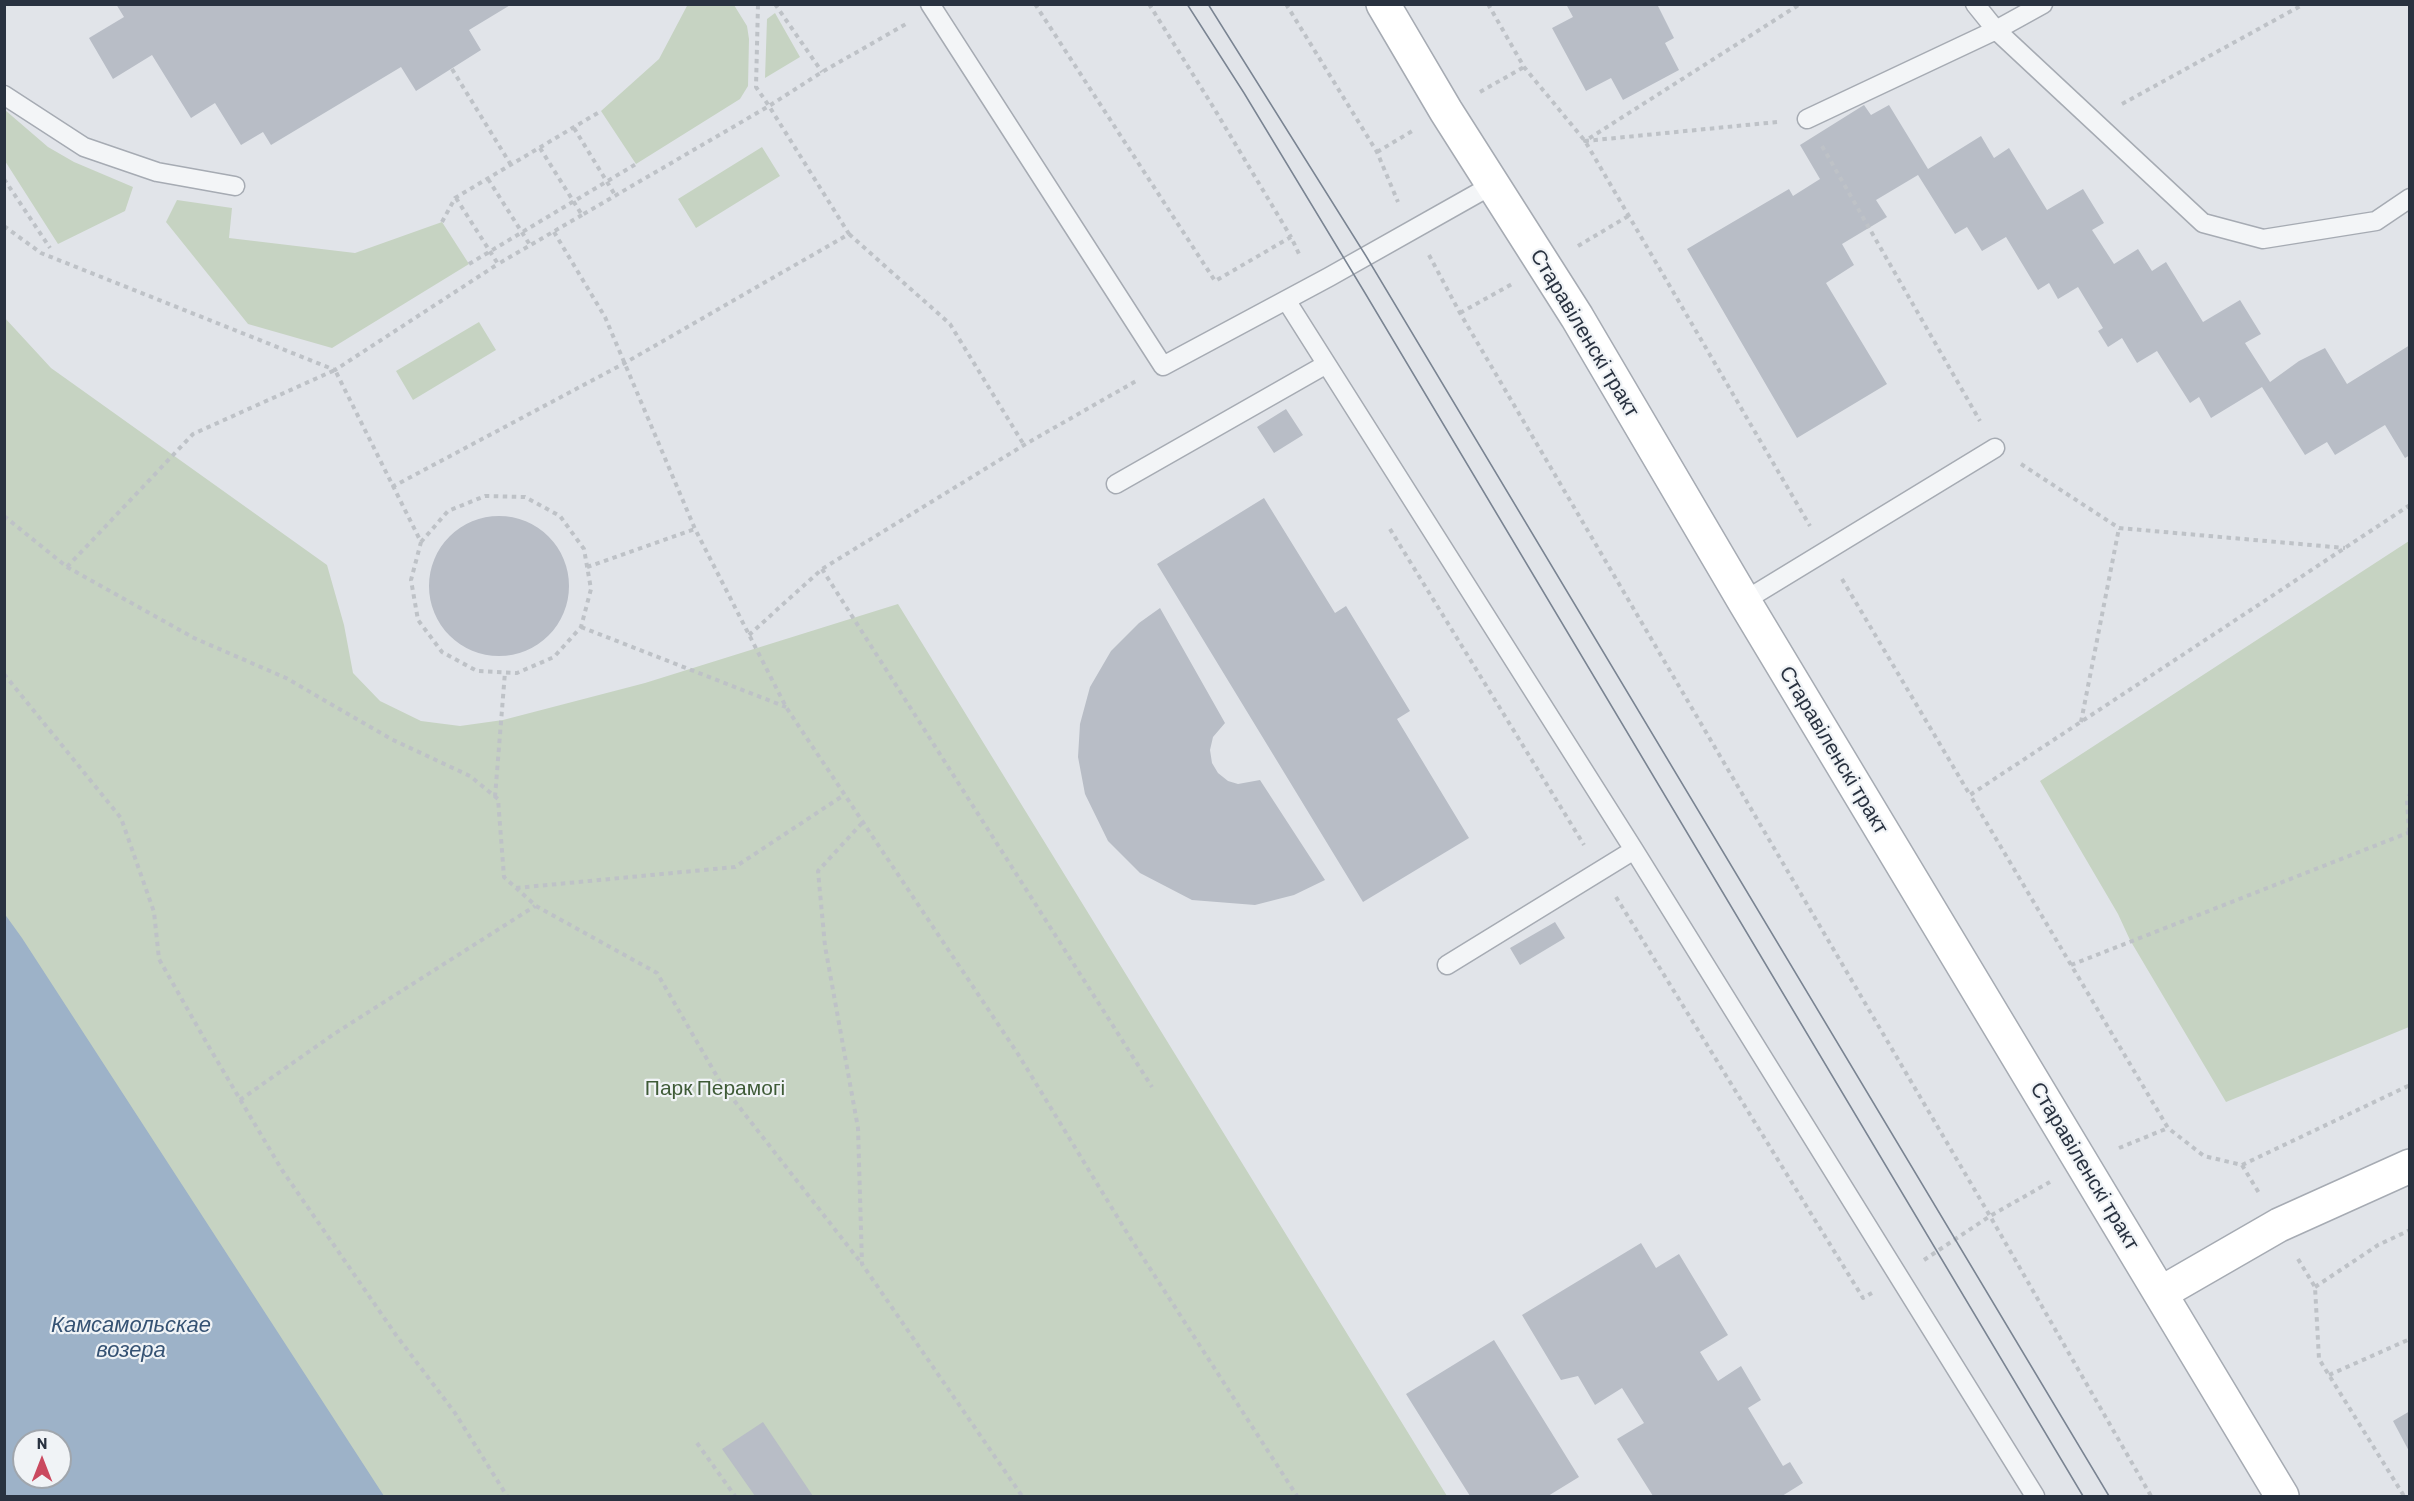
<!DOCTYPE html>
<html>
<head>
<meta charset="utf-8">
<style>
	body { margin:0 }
	#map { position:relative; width:2414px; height:1501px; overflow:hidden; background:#e1e4e9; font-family:Barlow,sans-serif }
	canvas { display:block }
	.frame { position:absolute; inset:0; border:6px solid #293240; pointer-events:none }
	.north { position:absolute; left:12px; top:1429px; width:60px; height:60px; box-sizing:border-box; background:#f0f3f6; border:2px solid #a0a6ad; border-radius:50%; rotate:0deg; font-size:16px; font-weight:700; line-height:24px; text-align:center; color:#293240 }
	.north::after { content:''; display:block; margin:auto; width:21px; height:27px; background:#ca495f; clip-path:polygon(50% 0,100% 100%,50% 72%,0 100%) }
</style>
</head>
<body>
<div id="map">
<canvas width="2414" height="1501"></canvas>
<div class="frame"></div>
<div class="north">N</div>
</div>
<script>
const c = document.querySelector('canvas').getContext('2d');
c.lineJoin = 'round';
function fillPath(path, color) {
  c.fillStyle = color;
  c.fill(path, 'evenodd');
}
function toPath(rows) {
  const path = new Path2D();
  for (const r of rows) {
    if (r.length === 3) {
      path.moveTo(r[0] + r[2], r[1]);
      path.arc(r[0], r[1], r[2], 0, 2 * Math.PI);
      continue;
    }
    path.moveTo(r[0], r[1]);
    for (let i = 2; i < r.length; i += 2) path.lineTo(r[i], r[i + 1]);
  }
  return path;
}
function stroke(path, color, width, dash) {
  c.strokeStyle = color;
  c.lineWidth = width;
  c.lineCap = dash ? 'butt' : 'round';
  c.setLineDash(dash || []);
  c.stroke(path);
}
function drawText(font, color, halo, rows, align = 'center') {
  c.font = font + ' Barlow,sans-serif';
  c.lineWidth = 4.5;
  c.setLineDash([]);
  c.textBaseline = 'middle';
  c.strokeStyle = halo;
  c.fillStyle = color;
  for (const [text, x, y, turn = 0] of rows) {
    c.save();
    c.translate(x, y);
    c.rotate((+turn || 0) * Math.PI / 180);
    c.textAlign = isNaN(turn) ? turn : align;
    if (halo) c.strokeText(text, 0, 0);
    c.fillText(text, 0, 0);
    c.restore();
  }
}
fillPath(toPath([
	[688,4,734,5,747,26,749,39,748,86,740,99,636,164,601,111,659,59],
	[775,13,800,57,765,78,767,19],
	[5,110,48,147,74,162,133,187,125,211,58,244,5,161],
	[762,147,780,176,696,228,678,199],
	[177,200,232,208,229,238,355,253,442,222,469,264,332,348,248,324,166,222],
	[4,317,51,368,327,565,344,625,353,673,380,701,421,721,460,726,503,720,645,683,898,604,1447,1496,5,1496],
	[24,1441,60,1441,60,1477,24,1477],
	[479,322,496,350,413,400,396,371],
	[2409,541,2409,1027,2226,1102,2130,940,2118,914,2040,781]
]), '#c6d3c2');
fillPath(toPath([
	[4,913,22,938,384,1496,5,1496],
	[24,1441,60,1441,60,1477,24,1477]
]), '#9db2c8');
fillPath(toPath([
	[116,4,512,4,469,30,481,50,416,91,401,67,271,145,263,132,241,145,215,103,191,118,152,55,113,79,89,38,124,17],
	[1566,4,1657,4,1674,38,1665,43,1679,70,1623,100,1611,78,1586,91,1552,28,1573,17],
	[1864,105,1871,115,1889,105,1928,169,1981,136,1994,158,2009,148,2047,210,2083,189,2104,223,2092,230,2114,264,2138,249,2152,271,2166,262,2203,322,2240,300,2261,334,2245,343,2270,382,2299,361,2325,348,2347,384,2410,345,2410,455,2405,458,2385,425,2335,455,2327,442,2305,455,2262,387,2211,418,2199,397,2190,403,2157,351,2137,363,2122,338,2108,347,2098,331,2103,328,2078,287,2058,299,2049,283,2038,290,2006,237,1982,251,1967,227,1955,234,1918,175,1876,200,1887,217,1842,244,1854,265,1826,283,1887,384,1797,438,1687,249,1789,189,1793,196,1820,179,1800,145],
	[1286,409,1303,435,1274,453,1257,427],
	[1264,498,1335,613,1346,606,1410,711,1397,719,1469,838,1363,902,1157,564],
	[499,586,70],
	[1160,608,1225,723,1213,737,1210,750,1212,763,1218,773,1228,781,1238,784,1260,780,1325,880,1294,895,1255,905,1192,900,1140,873,1108,841,1085,794,1078,757,1080,724,1090,687,1111,651,1139,623],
	[1555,922,1565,938,1520,965,1510,948],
	[1641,1243,1656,1268,1679,1254,1728,1335,1700,1352,1718,1381,1741,1366,1761,1400,1748,1408,1783,1466,1790,1462,1803,1483,1782,1496,1653,1496,1617,1439,1644,1423,1622,1388,1595,1405,1578,1376,1561,1380,1522,1315],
	[1494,1340,1579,1477,1548,1496,1470,1496,1406,1394],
	[2410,1411,2410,1453,2393,1421],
	[763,1422,813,1496,755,1496,722,1449]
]), '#b8bdc6');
const lane = toPath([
	[930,4,1163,366,1329,277,1494,184],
	[1975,4,1996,30,2203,223,2263,239,2376,221,2410,198],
	[4,95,84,147,157,172,235,186],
	[1807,119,1996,30,2043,4],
	[1286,300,1634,850,2035,1496],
	[1116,484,1325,365],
	[1744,601,1995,448],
	[1447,965,1634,850]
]);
const secondary = toPath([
	[1383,4,1446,111,1577,317,1744,601,2282,1496],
	[2161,1293,2279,1225,2410,1166]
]);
stroke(lane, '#a6abb3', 21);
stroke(secondary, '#a6abb3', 36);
stroke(toPath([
	[775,4,822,72],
	[1035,4,1215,281,1291,237,1300,256],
	[1149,4,1212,105,1291,237],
	[1286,4,1377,152,1398,202],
	[1488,4,1524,67,1585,141,1810,526],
	[452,69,511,165],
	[1480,92,1524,67],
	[2122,104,2304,4],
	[1777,122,1585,141,1800,4],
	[574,128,615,195],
	[1822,146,1980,421],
	[540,148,582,215,769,106,822,72,906,24],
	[1377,152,1414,130],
	[4,179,50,248],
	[488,179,530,245],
	[456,198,498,264,582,215],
	[442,222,455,198,601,111],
	[4,226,41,253,335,370,498,264],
	[554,232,605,317,695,529,786,707,1018,1054,1129,1236,1297,1496],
	[849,234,950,324,1024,445],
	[1578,246,1630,215],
	[1429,255,1460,313,1990,1216,2151,1496],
	[469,264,636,164],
	[1460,313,1512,284],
	[2021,464,2119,528,2345,548],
	[392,487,623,364,849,234,769,106,756,87,758,4],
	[2410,505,1970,795,2168,1128,2204,1156,2242,1165,2410,1085],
	[4,516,67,567,194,638,286,678,391,739,470,776,498,799,504,877,536,906,657,973,722,1085,862,1264],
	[1390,529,1584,845],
	[67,567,193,434,335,370,421,542,411,580,418,620,442,652,477,671,517,673,554,657,581,627,591,589,584,549,560,516,525,497,485,496,448,511,421,542],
	[587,567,695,529],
	[822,569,1152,1087],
	[1842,579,1970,795],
	[581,627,786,707],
	[749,635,822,569,1024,445,1136,381],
	[4,674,121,818,154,912,159,959,209,1047,282,1170,396,1335,455,1413,507,1496],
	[2081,722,2119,528],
	[495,797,505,672],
	[862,823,818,871,825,946,858,1128,862,1264,1022,1496],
	[2409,832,2407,800,2410,794],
	[516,888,735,867,844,795],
	[1616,897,1863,1298,1872,1293],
	[2071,965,2410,832],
	[240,1100,334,1034,535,906],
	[2119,1148,2168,1128],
	[2242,1165,2259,1193],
	[2298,1259,2315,1287,2319,1359,2404,1496],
	[1924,1260,1990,1216,2050,1182],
	[2315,1287,2378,1245,2410,1230],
	[2329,1375,2410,1339],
	[697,1443,735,1496]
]), '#bec2c7', 4, [4.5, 4.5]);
stroke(lane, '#f3f5f7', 18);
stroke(secondary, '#fff', 33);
stroke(toPath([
	[1187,4,1244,93,1365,293,2083,1496],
	[1208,4,1366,256,2109,1496]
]), '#7a8492', 1.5);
drawText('21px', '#293240', '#f0f3f6', [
	["Старавіленскі тракт",1585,333,59],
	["Старавіленскі тракт",1834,750,59],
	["Старавіленскі тракт",2085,1166,59]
]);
drawText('21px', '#3f5b37', '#f0f3f6', [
	["Парк Перамогі",715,1088]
]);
drawText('italic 22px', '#355273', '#f0f3f6', [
	["Камсамольскае",131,1325],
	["возера",131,1350]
]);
</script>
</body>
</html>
